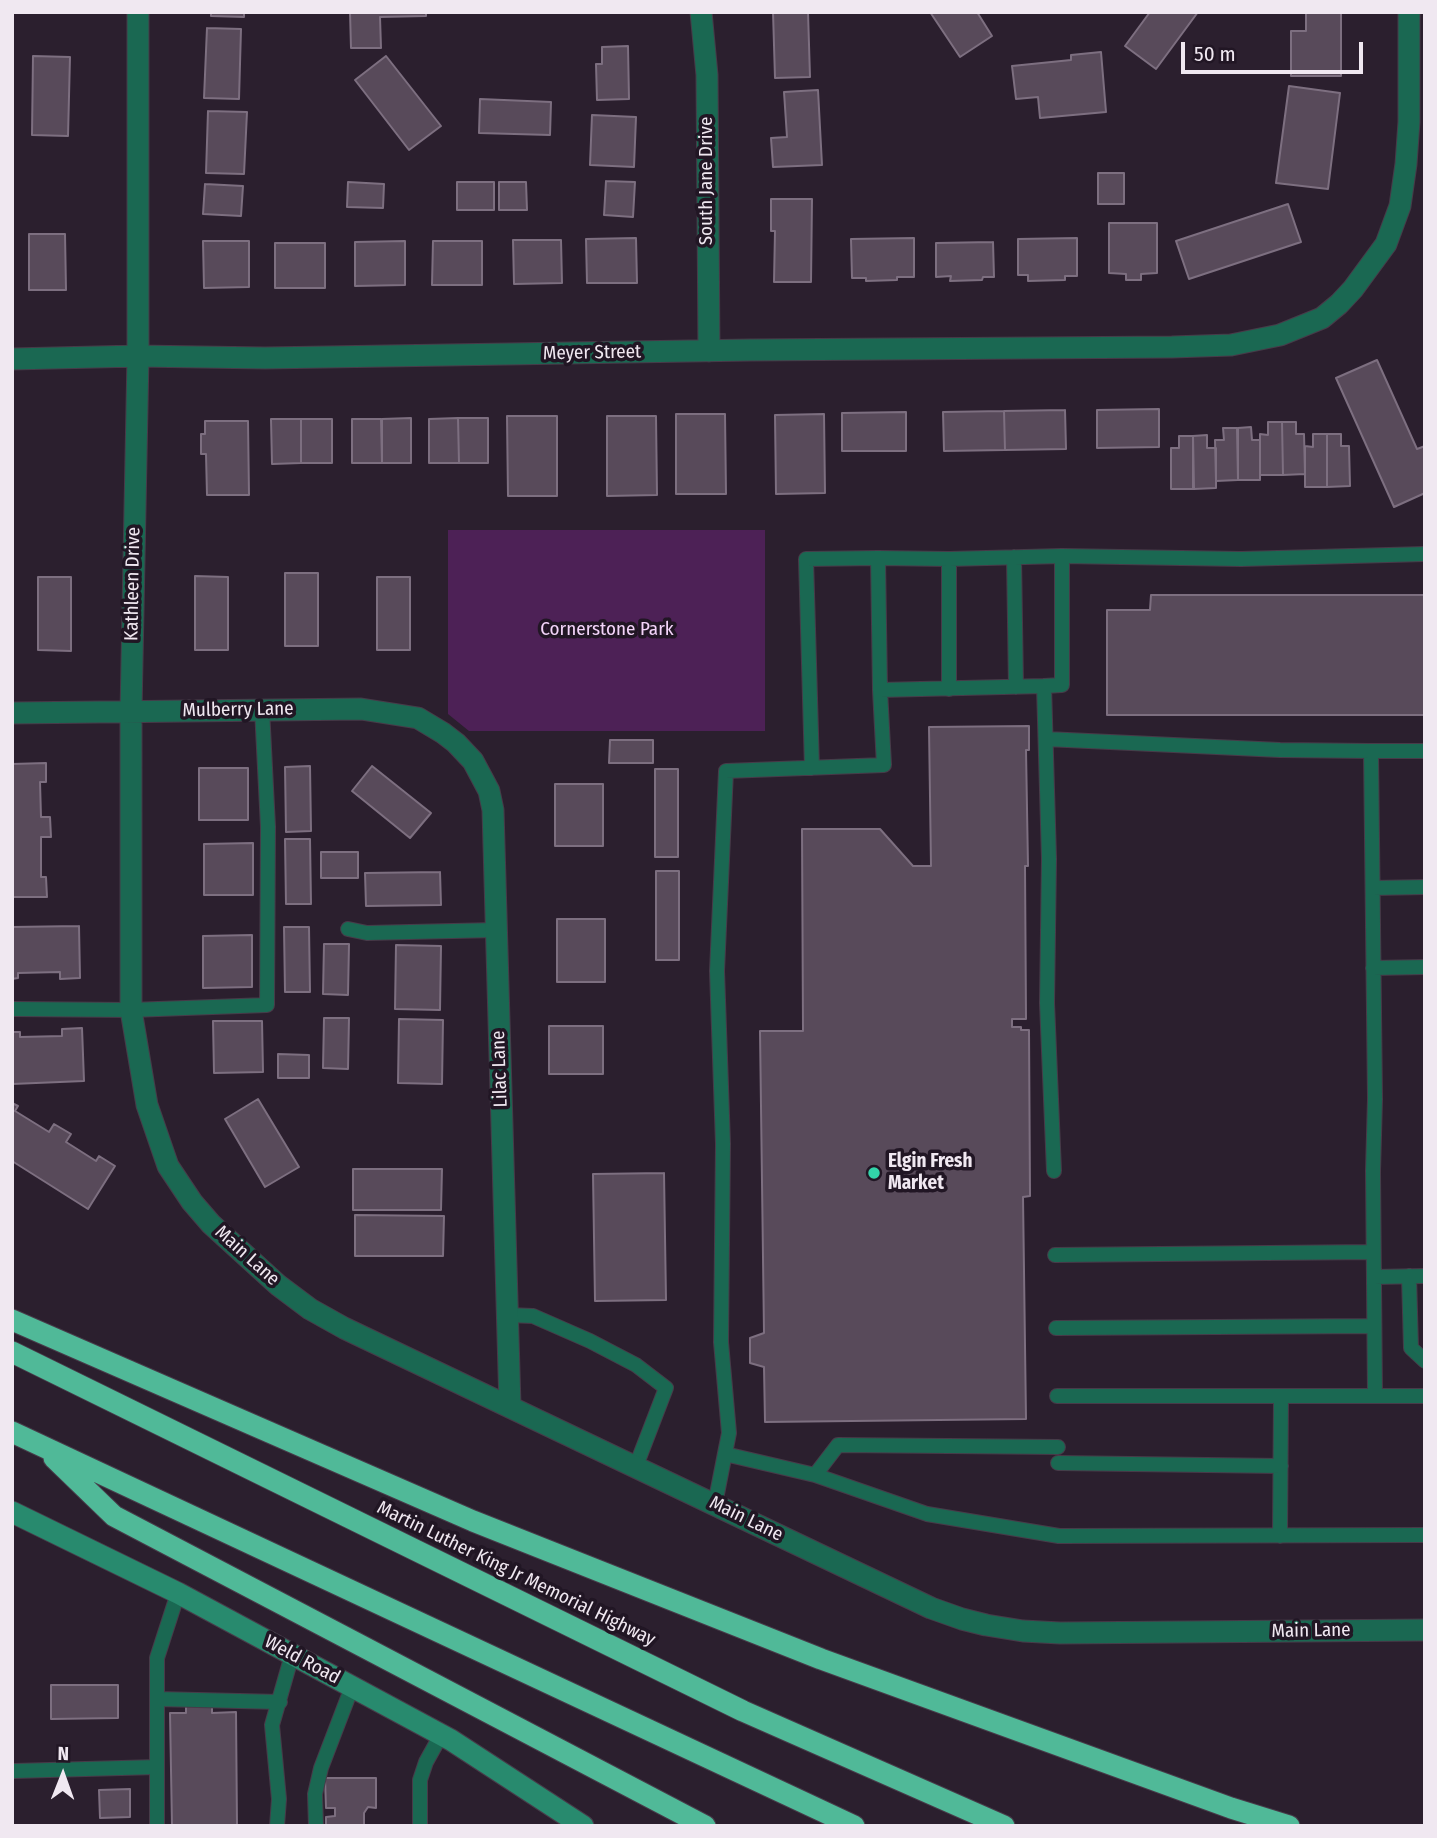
<!DOCTYPE html>
<html>
<head>
<meta charset="utf-8">
<style>
	body { margin:0 }
	#map { position:relative; width:1437px; height:1838px; overflow:hidden; background:#2b1f2e; font-family:"Fira Sans Condensed",sans-serif }
	canvas { display:block }
	.frame { position:absolute; inset:0; border:14px solid #f0e8f1; pointer-events:none }
	.north { position:absolute; left:28px; top:1740px; width:70px; height:70px; -webkit-text-stroke:5px #211624; paint-order:stroke; rotate:1deg; font-size:19px; font-weight:700; line-height:28px; text-align:center; color:#f0e8f1 }
	.north::after { content:''; display:block; margin:auto; width:24px; height:32px; background:#f0e8f1; clip-path:polygon(50% 0,100% 100%,50% 72%,0 100%) }
	.scale { position:absolute; left:1181px; top:42px; width:182px; height:32px; box-sizing:border-box; border:4px solid #f0e8f1; border-top:0; padding-left:9px; font-size:21px; line-height:24px; white-space:nowrap; color:#f0e8f1; -webkit-text-stroke:5px #211624; paint-order:stroke }
</style>
</head>
<body>
<div id="map">
<canvas width="1437" height="1838"></canvas>
<div class="frame"></div>
<div class="north">N</div>
<div class="scale">50 m</div>
</div>
<script>
const c = document.querySelector('canvas').getContext('2d');
c.lineJoin = 'round';
function fillPath(path, color) {
  c.fillStyle = color;
  c.fill(path, 'evenodd');
}
function toPath(rows) {
  const path = new Path2D();
  for (const r of rows) {
    path.moveTo(r[0], r[1]);
    for (let i = 2; i < r.length; i += 2) path.lineTo(r[i], r[i + 1]);
  }
  return path;
}
function stroke(path, color, width, dash) {
  c.strokeStyle = color;
  c.lineWidth = width;
  c.lineCap = dash ? 'butt' : 'round';
  c.setLineDash(dash || []);
  c.stroke(path);
}
function drawText(font, color, halo, rows, align = 'center') {
  c.font = font + ' "Fira Sans Condensed",sans-serif';
  c.lineWidth = 7;
  c.setLineDash([]);
  c.textBaseline = 'middle';
  c.strokeStyle = halo;
  c.fillStyle = color;
  for (const [text, x, y, turn = 0] of rows) {
    c.save();
    c.translate(x, y);
    c.rotate((+turn || 0) * Math.PI / 180);
    c.textAlign = isNaN(turn) ? turn : align;
    if (halo) c.strokeText(text, 0, 0);
    c.fillText(text, 0, 0);
    c.restore();
  }
}
fillPath(toPath([
	[448,530,765,530,765,731,469,731,448,714]
]), '#4d2156');
const building = toPath([
	[211,12,244,12,244,17,211,16,211,12],
	[350,12,426,12,426,16,380,17,381,48,351,48,350,12],
	[773,12,808,12,810,77,775,78,773,12],
	[930,12,977,12,992,36,960,57,930,12],
	[1150,12,1198,12,1156,69,1125,46,1150,12],
	[1306,12,1341,12,1341,76,1291,76,1291,31,1306,31,1306,12],
	[207,28,241,29,239,99,204,98,207,28],
	[628,46,629,99,597,100,596,64,602,64,602,47,628,46],
	[1101,52,1106,112,1040,118,1038,97,1016,99,1012,66,1071,60,1071,55,1101,52],
	[33,56,70,57,68,136,32,135,33,56],
	[386,56,441,126,409,150,355,80,386,56],
	[1289,86,1340,93,1328,189,1276,183,1289,86],
	[818,90,822,165,773,167,771,138,787,137,784,92,818,90],
	[480,99,551,102,550,135,479,133,480,99],
	[208,111,247,112,244,174,206,173,208,111],
	[592,115,636,117,634,167,590,165,592,115],
	[1098,173,1124,173,1124,204,1098,204,1098,173],
	[606,181,635,182,633,217,604,215,606,181],
	[348,182,384,184,383,208,347,207,348,182],
	[457,182,494,182,494,210,457,210,457,182],
	[499,182,526,182,527,210,499,210,499,182],
	[205,184,243,186,241,216,203,214,205,184],
	[771,199,812,199,811,282,774,282,775,231,771,231,771,199],
	[1288,204,1301,242,1189,279,1176,241,1288,204],
	[1109,223,1157,223,1157,273,1141,274,1141,280,1126,280,1126,274,1109,273,1109,223],
	[29,234,65,234,66,290,29,290,29,234],
	[636,238,637,283,587,283,586,239,636,238],
	[914,238,914,277,897,277,897,280,866,281,866,278,852,278,851,239,914,238],
	[1077,238,1077,276,1065,276,1065,280,1028,281,1028,275,1018,275,1018,239,1077,238],
	[513,240,561,240,562,283,514,284,513,240],
	[203,241,249,241,249,287,204,288,203,241],
	[405,241,405,285,355,286,355,242,405,241],
	[433,241,482,241,482,285,432,285,433,241],
	[993,242,994,277,983,277,982,280,950,281,951,276,936,277,936,243,993,242],
	[275,243,325,243,325,288,275,288,275,243],
	[1377,360,1417,449,1425,446,1425,493,1394,507,1336,378,1377,360],
	[1159,409,1159,447,1097,448,1097,410,1159,409],
	[1065,410,1066,449,1005,450,1004,411,1065,410],
	[1004,411,1005,450,944,451,943,412,1004,411],
	[906,412,906,451,842,451,842,413,906,412],
	[676,414,725,414,726,494,676,494,676,414],
	[824,414,825,493,776,494,775,415,824,414],
	[507,416,557,416,557,496,508,496,507,416],
	[607,416,656,416,657,495,607,496,607,416],
	[411,418,411,463,382,463,382,419,411,418],
	[458,418,488,418,488,463,459,463,458,418],
	[458,418,459,463,429,463,429,419,458,418],
	[271,419,301,419,301,463,272,464,271,419],
	[301,419,332,419,332,463,301,463,301,419],
	[352,419,381,419,382,463,352,463,352,419],
	[205,421,248,421,249,495,207,495,206,454,201,454,201,434,205,434,205,421],
	[1268,422,1282,422,1283,475,1260,475,1260,434,1268,435,1268,422],
	[1282,422,1296,422,1296,434,1304,434,1305,474,1283,475,1282,422],
	[1251,427,1252,440,1260,440,1260,480,1238,480,1238,428,1251,427],
	[1223,428,1237,428,1238,480,1216,481,1215,440,1224,440,1223,428],
	[1313,434,1327,434,1327,487,1305,487,1305,446,1313,447,1313,434],
	[1327,434,1341,434,1341,446,1349,446,1350,486,1327,487,1327,434],
	[1207,435,1207,448,1216,448,1216,488,1194,489,1193,436,1207,435],
	[1179,436,1193,436,1193,489,1171,489,1171,448,1179,448,1179,436],
	[285,573,318,573,318,646,285,646,285,573],
	[195,576,228,577,228,650,195,650,195,576],
	[38,577,71,577,71,651,38,650,38,577],
	[377,577,410,577,410,650,377,650,377,577],
	[1151,595,1425,595,1425,715,1107,715,1107,610,1150,610,1151,595],
	[1029,726,1029,750,1026,750,1028,866,1025,866,1026,1019,1012,1019,1012,1027,1021,1027,1021,1030,1029,1030,1030,1196,1023,1197,1026,1419,765,1422,764,1367,750,1363,750,1338,764,1333,760,1031,803,1031,802,829,880,829,913,866,931,866,929,727,1029,726],
	[610,740,653,740,653,763,609,763,610,740],
	[46,763,46,782,40,782,41,817,50,817,51,837,41,837,41,877,46,877,47,897,12,897,12,764,46,763],
	[310,766,311,831,286,832,285,767,310,766],
	[372,766,431,813,410,838,352,791,372,766],
	[199,768,248,768,248,820,199,820,199,768],
	[655,769,678,769,678,857,655,857,655,769],
	[555,784,603,784,603,846,555,846,555,784],
	[285,839,310,839,311,904,286,904,285,839],
	[253,843,253,895,204,895,204,844,253,843],
	[321,852,358,852,358,878,321,878,321,852],
	[656,871,679,871,679,960,656,960,656,871],
	[440,872,441,905,366,906,365,873,440,872],
	[557,919,605,919,605,982,557,982,557,919],
	[79,926,80,978,60,979,60,972,18,973,18,978,12,979,12,927,79,926],
	[284,927,309,927,310,992,285,992,284,927],
	[252,935,252,987,203,988,203,936,252,935],
	[324,944,349,944,348,995,323,994,324,944],
	[396,945,441,946,440,1010,395,1009,396,945],
	[324,1018,349,1018,348,1069,323,1068,324,1018],
	[399,1019,443,1020,442,1084,398,1083,399,1019],
	[213,1021,262,1021,263,1072,214,1073,213,1021],
	[549,1026,603,1026,603,1074,549,1074,549,1026],
	[82,1028,84,1081,12,1084,12,1032,20,1032,20,1037,62,1036,62,1029,82,1028],
	[278,1054,309,1055,309,1078,278,1078,278,1054],
	[258,1099,299,1167,265,1187,225,1119,258,1099],
	[12,1103,18,1106,15,1111,49,1132,54,1124,71,1134,66,1142,96,1161,99,1156,115,1166,88,1209,12,1161,12,1103],
	[353,1169,442,1169,441,1210,353,1210,353,1169],
	[664,1173,666,1300,595,1301,593,1174,664,1173],
	[355,1215,444,1216,443,1256,355,1256,355,1215],
	[51,1685,118,1685,118,1718,51,1719,51,1685],
	[212,1699,212,1713,236,1712,237,1826,172,1826,170,1713,186,1713,186,1700,212,1699],
	[325,1778,376,1778,376,1808,368,1807,364,1813,364,1826,326,1826,326,1817,335,1816,335,1808,326,1808,325,1778],
	[130,1789,130,1817,100,1818,99,1790,130,1789]
]);
fillPath(building, '#584a5a');
stroke(building, '#7d6f80', 2);
const lane = toPath([
	[1062,556,1241,559,1425,554],
	[1014,557,1016,687],
	[878,558,949,559,949,689],
	[949,559,1062,556,1062,685,1044,686],
	[1046,739,1280,750,1371,751],
	[812,768,806,559,878,558,880,690],
	[1373,888,1425,887],
	[348,929,367,933,496,930],
	[1373,968,1425,967],
	[12,1009,131,1010,267,1005,268,827,262,709],
	[1055,1255,1373,1252],
	[1409,1276,1411,1348,1425,1361],
	[1374,1277,1425,1276],
	[508,1315,533,1316,590,1341,636,1365,666,1388,636,1466],
	[1056,1328,1374,1326],
	[1057,1396,1425,1396],
	[1375,1396,1373,1171,1375,1099,1371,751,1425,751],
	[725,1454,815,1475,927,1514,1059,1536,1425,1535],
	[1058,1463,1281,1466],
	[815,1475,838,1445,1058,1447],
	[715,1504,729,1433,721,1342,723,1144,717,971,726,771,884,765,880,690,1044,686,1049,859,1047,1003,1054,1171],
	[1280,1536,1281,1397],
	[157,1699,280,1702],
	[14,1771,157,1767],
	[157,1826,157,1658,178,1593],
	[277,1826,279,1799,272,1725,292,1655],
	[316,1826,315,1794,321,1768,352,1687],
	[420,1826,420,1780,426,1762,441,1735]
]);
const street = toPath([
	[138,12,138,356,131,712,131,1010,147,1105,168,1166,192,1202,211,1224,278,1285,310,1309,344,1328,931,1608,962,1619,986,1625,1023,1631,1060,1633,1425,1630],
	[701,12,707,75,709,351],
	[12,359,138,356,265,358,750,350,1172,347,1231,345,1280,335,1322,318,1339,304,1353,289,1386,244,1400,206,1406,164,1409,122,1409,12],
	[12,713,361,709,418,718,443,733,456,743,473,761,489,791,493,810,510,1406]
]);
const secondary = toPath([
	[12,1512,178,1593,451,1740,583,1826]
]);
const highway = toPath([
	[12,1320,473,1521,821,1659,1231,1808,1289,1826],
	[12,1352,743,1711,1004,1826],
	[12,1432,854,1826],
	[54,1458,114,1516,705,1826]
]);
stroke(lane, '#473b49', 16);
stroke(street, '#473b49', 23);
stroke(secondary, '#473b49', 23);
stroke(highway, '#473b49', 23);
stroke(lane, '#1a6852', 14);
stroke(street, '#1a6852', 21);
stroke(secondary, '#288a6e', 21);
stroke(highway, '#50b998', 21);
for (const [x, y, r, color] of [
	[874,1173,7,"#32d4a9"]
]) {
  const dot = new Path2D();
  dot.arc(x, y, r, 0, 2 * Math.PI);
  c.fillStyle = color;
  c.fill(dot);
  stroke(dot, '#211624', 2.5);
}
drawText('19px', '#f0e8f1', '#211624', [
	["South Jane Drive",707,181,-90],
	["Meyer Street",592,353,-1],
	["Kathleen Drive",133,584,-89],
	["Mulberry Lane",238,710,-1],
	["Lilac Lane",500,1069,-92],
	["Main Lane",247,1256,42],
	["Main Lane",746,1519,26],
	["Martin Luther King Jr Memorial Highway",516,1574,26],
	["Main Lane",1311,1631,-1],
	["Weld Road",302,1660,28]
]);
drawText('19px', '#f3d4f9', '#211624', [
	["Cornerstone Park",607,630]
]);
drawText('bold 19px', '#f0e8f1', '#211624', [
	["Elgin Fresh",888,1162],
	["Market",888,1184]
], 'left');
</script>
</body>
</html>
